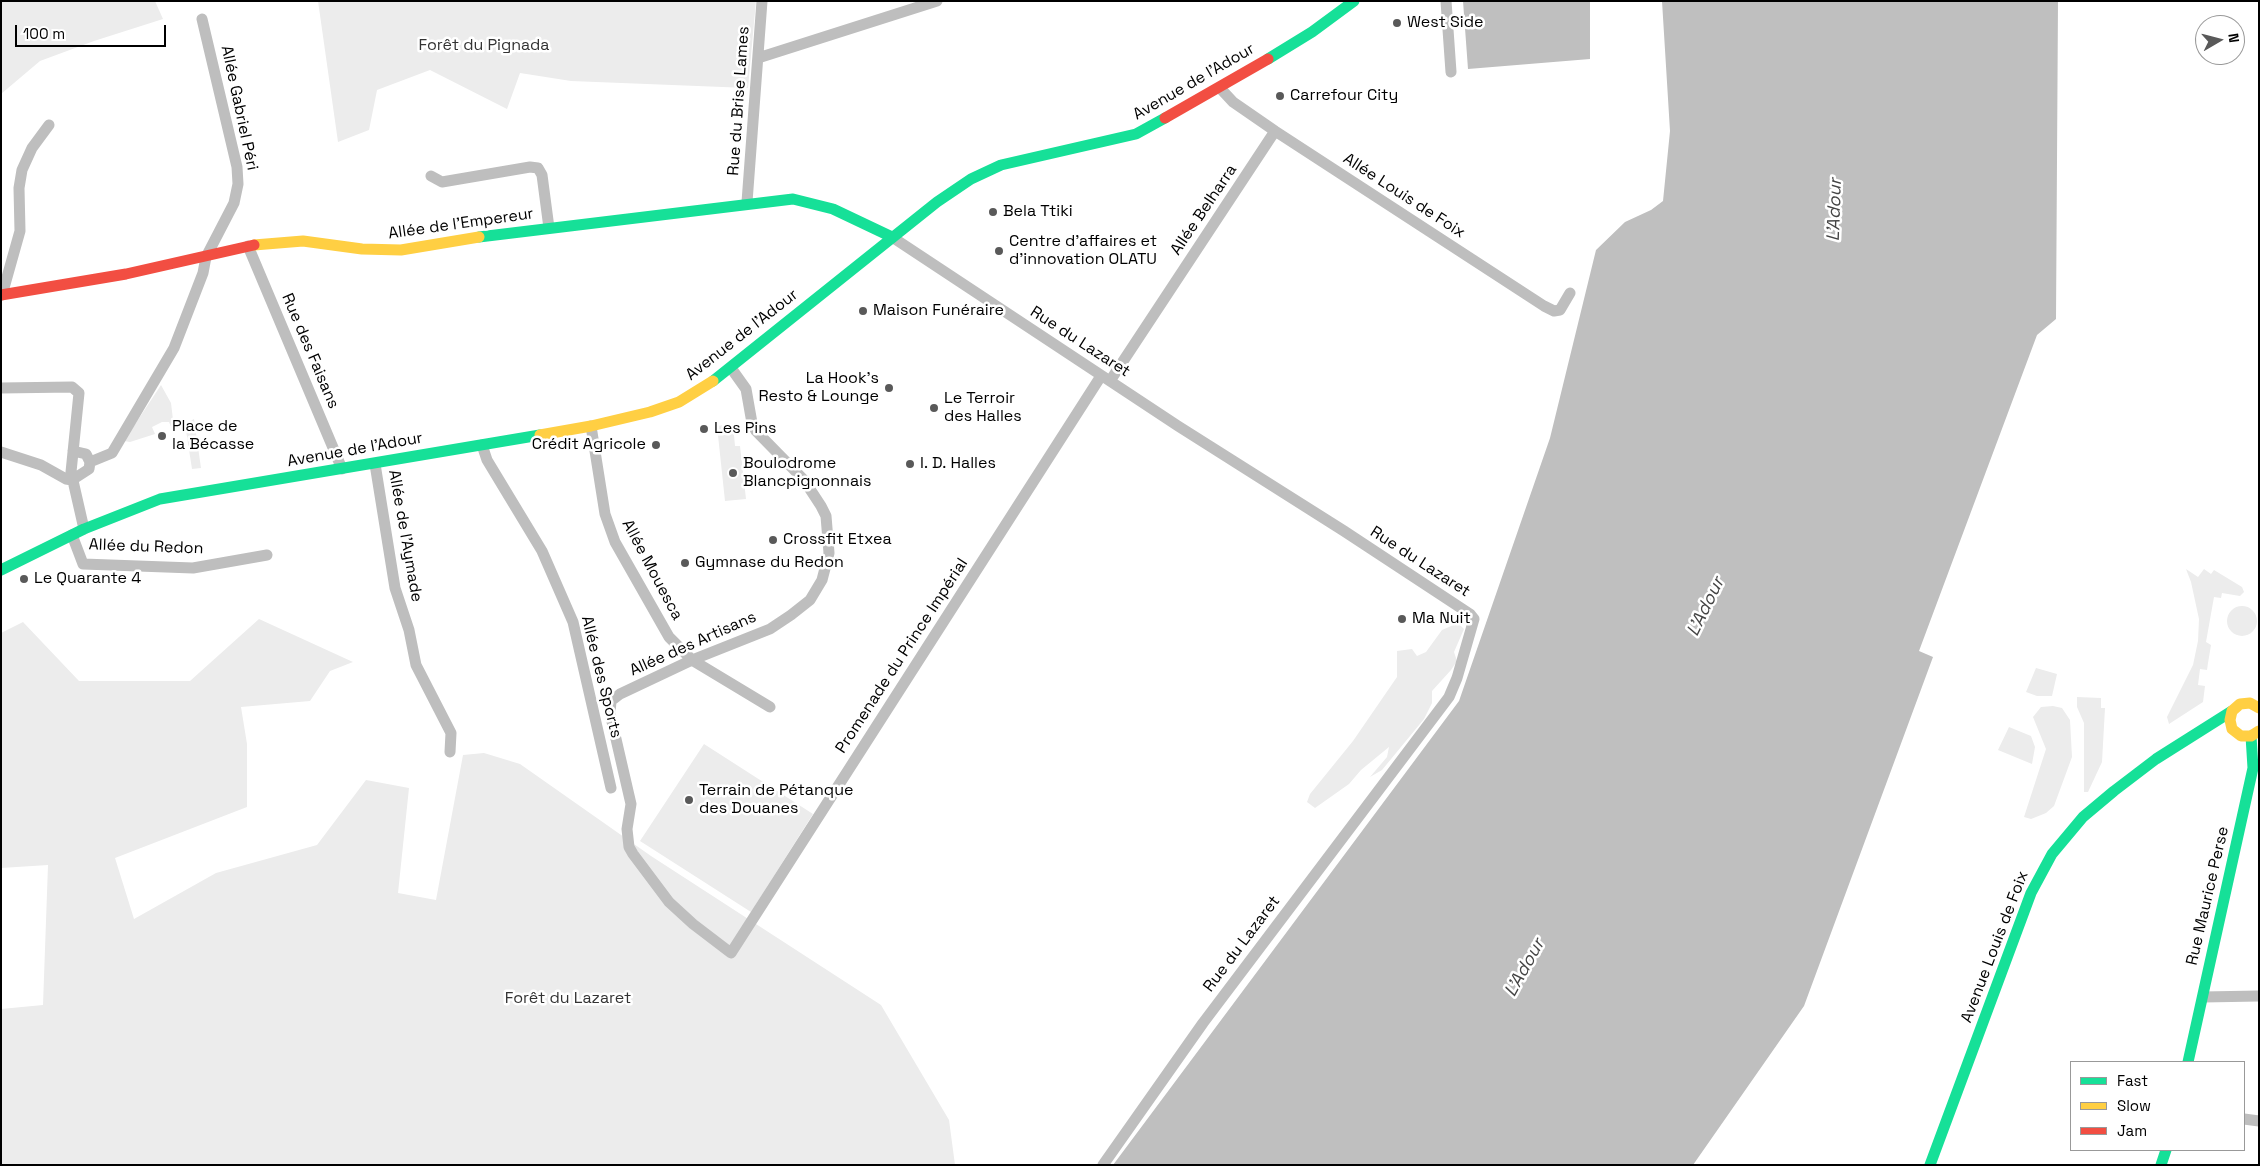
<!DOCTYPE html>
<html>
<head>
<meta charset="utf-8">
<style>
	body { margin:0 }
	#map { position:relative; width:2260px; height:1166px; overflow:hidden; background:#fff; font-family:"Space Grotesk",sans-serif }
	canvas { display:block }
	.frame { position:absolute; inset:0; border:2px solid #000; pointer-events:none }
	.legend { position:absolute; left:2070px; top:1061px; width:175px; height:90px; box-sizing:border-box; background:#fff; border:1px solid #999; margin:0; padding:6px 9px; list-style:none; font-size:15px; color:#000 }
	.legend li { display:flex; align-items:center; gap:10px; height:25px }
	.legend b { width:25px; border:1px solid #999 }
	.north { position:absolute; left:2195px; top:15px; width:50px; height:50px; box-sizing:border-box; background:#fff; border:1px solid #999; border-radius:50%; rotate:82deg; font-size:14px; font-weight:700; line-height:20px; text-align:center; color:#000 }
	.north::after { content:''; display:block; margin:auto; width:18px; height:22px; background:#595959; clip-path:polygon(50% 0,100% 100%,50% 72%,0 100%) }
	.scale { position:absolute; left:15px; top:25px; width:151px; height:22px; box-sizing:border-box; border:2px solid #000; border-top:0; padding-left:6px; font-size:15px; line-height:18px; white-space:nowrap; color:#000; -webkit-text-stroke:4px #fff; paint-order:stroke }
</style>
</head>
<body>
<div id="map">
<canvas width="2260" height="1166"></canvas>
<div class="frame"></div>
<ul class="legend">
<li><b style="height:6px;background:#16e098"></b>Fast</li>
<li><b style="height:6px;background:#ffcf43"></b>Slow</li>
<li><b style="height:6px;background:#f24e42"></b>Jam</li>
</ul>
<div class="north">N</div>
<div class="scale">100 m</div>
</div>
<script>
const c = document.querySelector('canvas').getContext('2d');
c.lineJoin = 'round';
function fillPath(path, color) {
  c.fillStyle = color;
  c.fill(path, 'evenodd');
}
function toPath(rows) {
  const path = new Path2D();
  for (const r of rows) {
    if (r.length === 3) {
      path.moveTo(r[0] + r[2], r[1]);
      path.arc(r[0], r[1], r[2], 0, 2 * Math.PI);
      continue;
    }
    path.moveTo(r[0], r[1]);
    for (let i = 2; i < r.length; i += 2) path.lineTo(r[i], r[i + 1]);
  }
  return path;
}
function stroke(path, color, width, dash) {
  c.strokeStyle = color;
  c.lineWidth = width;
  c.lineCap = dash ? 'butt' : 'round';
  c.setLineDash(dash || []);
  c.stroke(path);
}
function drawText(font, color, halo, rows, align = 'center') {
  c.font = font + ' "Space Grotesk",sans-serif';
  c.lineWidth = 5;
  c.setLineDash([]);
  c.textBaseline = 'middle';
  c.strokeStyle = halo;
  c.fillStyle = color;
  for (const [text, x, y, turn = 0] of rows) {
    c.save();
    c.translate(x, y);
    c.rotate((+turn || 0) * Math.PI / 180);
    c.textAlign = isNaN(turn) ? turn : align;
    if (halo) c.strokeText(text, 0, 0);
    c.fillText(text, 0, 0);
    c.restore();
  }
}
fillPath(toPath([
	[1,1,155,1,163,19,94,41,40,61,1,94],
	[318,1,756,1,748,88,571,81,520,73,507,109,430,70,377,90,369,130,338,142],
	[161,385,171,403,174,428,172,429,169,422,162,422,152,427,155,434,130,442,124,441],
	[194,419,201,468,192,469,185,424],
	[733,424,735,446,740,446,746,499,725,501,717,426],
	[2186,569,2198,577,2204,569,2211,574,2214,570,2242,587,2244,592,2240,596,2222,593,2221,598,2214,597,2206,642,2211,645,2208,663,2207,670,2200,669,2198,685,2205,686,2203,702,2169,724,2167,717,2193,665,2198,641,2199,619,2191,582],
	[2242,621,15],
	[259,619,353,662,330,671,310,701,241,707,247,744,247,807,115,858,134,919,216,873,317,845,366,780,409,788,398,893,436,900,463,755,484,753,520,764,651,856,881,1005,949,1120,955,1165,1,1165,1,1009,43,1005,48,865,1,868,1,633,23,622,79,681,190,681],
	[1458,623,1464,629,1454,652,1457,661,1451,670,1432,691,1432,703,1424,719,1382,770,1370,777,1387,757,1389,747,1361,770,1349,784,1315,808,1307,802,1310,794,1353,741,1397,677,1397,651,1412,649,1417,656,1426,652,1442,630],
	[2036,668,2057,674,2052,696,2037,696,2026,692],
	[2077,697,2101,698,2101,708,2105,708,2102,762,2088,792,2084,792,2084,723,2077,707],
	[2053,706,2062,708,2070,720,2072,757,2054,806,2046,813,2031,819,2024,817,2046,749,2033,717,2041,707],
	[2009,727,2031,736,2035,747,2032,764,1998,750],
	[704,744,813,814,751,912,640,841]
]), '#ececec');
fillPath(toPath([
	[1463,1,1590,1,1590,59,1468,69],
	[1662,1,2058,1,2056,319,2037,335,1919,651,1933,657,1804,1006,1693,1165,1113,1165,1459,701,1550,438,1596,250,1625,222,1651,210,1663,201,1670,131]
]), '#bfbfbf');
stroke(toPath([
	[1446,1,1451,72],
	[758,58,937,1],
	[1220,88,1233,102,1275,131,1544,306,1554,311,1560,310,1570,293],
	[431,176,442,182,530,167,538,168,542,175,549,228],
	[747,202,762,1],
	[892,237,1178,426,1344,531,1470,614,1474,619,1457,678,1449,697,1203,1023,1103,1165],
	[248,246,342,469],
	[2,295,20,231,19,188,22,170,32,148,49,125],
	[731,368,746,389,752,423,756,431,804,480,821,506,826,516,829,553,822,580,810,600,791,615,770,629,692,660,620,694,611,701,610,713,631,804,627,829,629,847,633,854,669,902,693,924,731,953,1101,376],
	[1110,381,1275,131],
	[1,388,72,387,79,393,71,472,84,529],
	[591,426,605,514,615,542,669,637,692,660,770,707],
	[482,445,487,460,542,551,573,622,611,788],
	[1,452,41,465,66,479,72,480,89,469,90,462,86,454,73,451],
	[90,462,112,453,174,348,203,273,206,257,234,203,238,184,237,167,202,19],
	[375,464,395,588,409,630,416,665,451,733,450,752],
	[72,535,83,564,193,568,267,555],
	[2203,997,2259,996],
	[2244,1119,2259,1121]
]), '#bebebe', 11);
stroke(toPath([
	[1268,59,1312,32,1354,1],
	[479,237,793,199,833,209,892,237],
	[713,381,937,202,971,179,1001,165,1136,134,1165,118],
	[1,570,84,529,160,499,540,435],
	[2188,1062,2253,768,2251,736],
	[1930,1165,2031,893,2052,854,2083,817,2114,791,2156,759,2232,711],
	[2161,1165,2166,1150]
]), '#16e098', 11);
stroke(toPath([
	[254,245,303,241,362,249,401,250,479,237],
	[540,435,591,426,650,412,679,402,713,381],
	[2259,708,2250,703,2240,704,2232,711,2230,720,2232,729,2241,736,2251,736,2259,731]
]), '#ffcf43', 11);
stroke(toPath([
	[1165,118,1268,59],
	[1,295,126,274,254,245]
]), '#f24e42', 11);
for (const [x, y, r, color] of [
	[1397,23,5,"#595959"],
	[1280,96,5,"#595959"],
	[993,212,5,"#595959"],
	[999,251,5,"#595959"],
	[863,311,5,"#595959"],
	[889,388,5,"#595959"],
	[934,408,5,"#595959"],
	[704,429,5,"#595959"],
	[162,436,5,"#595959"],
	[656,445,5,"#595959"],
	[910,464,5,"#595959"],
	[733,473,5,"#595959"],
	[773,540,5,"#595959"],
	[685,563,5,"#595959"],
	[24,579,5,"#595959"],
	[1402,619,5,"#595959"],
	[689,800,5,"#595959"]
]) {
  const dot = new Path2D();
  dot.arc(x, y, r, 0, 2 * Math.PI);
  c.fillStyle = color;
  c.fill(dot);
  stroke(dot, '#fff', 2);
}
drawText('16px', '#000', '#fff', [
	["West Side",1407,23],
	["Carrefour City",1290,96],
	["Bela Ttiki",1003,212],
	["Centre d’affaires et",1009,242],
	["d’innovation OLATU",1009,260],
	["Maison Funéraire",873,311],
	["La Hook's",879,379,"right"],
	["Resto & Lounge",879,397,"right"],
	["Le Terroir",944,399],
	["des Halles",944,417],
	["Place de",172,427],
	["la Bécasse",172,445],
	["Les Pins",714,429],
	["Crédit Agricole",646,445,"right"],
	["Boulodrome",743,464],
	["Blancpignonnais",743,482],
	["I. D. Halles",920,464],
	["Crossfit Etxea",783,540],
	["Gymnase du Redon",695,563],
	["Le Quarante 4",34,579],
	["Ma Nuit",1412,619],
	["Terrain de Pétanque",699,791],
	["des Douanes",699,809]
], 'left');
drawText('16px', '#333', '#fff', [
	["Forêt du Pignada",484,46],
	["Forêt du Lazaret",568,999]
]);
drawText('16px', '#000', '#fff', [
	["Avenue de l'Adour",1194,82,-30],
	["Rue du Brise Lames",739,101,-86],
	["Allée Gabriel Péri",239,108,78],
	["Allée Louis de Foix",1404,196,33],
	["Allée Belharra",1204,210,-56],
	["Allée de l'Empereur",461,224,-8],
	["Avenue de l'Adour",742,335,-38],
	["Rue du Lazaret",1080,342,33],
	["Rue des Faisans",310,351,67],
	["Avenue de l'Adour",355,450,-10],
	["Allée de l'Aymade",405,536,80],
	["Allée du Redon",146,547,2],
	["Rue du Lazaret",1420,562,33],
	["Allée Mouesca",652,570,62],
	["Allée des Artisans",693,644,-24],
	["Promenade du Prince Impérial",902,656,-57],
	["Allée des Sports",601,677,76],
	["Rue Maurice Perse",2208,896,-77],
	["Rue du Lazaret",1242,944,-53],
	["Avenue Louis de Foix",1995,947,-69]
]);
drawText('italic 18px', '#444', '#fff', [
	["L'Adour",1835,210,-88],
	["L'Adour",1706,607,-64],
	["L'Adour",1525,968,-61]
]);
</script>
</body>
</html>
